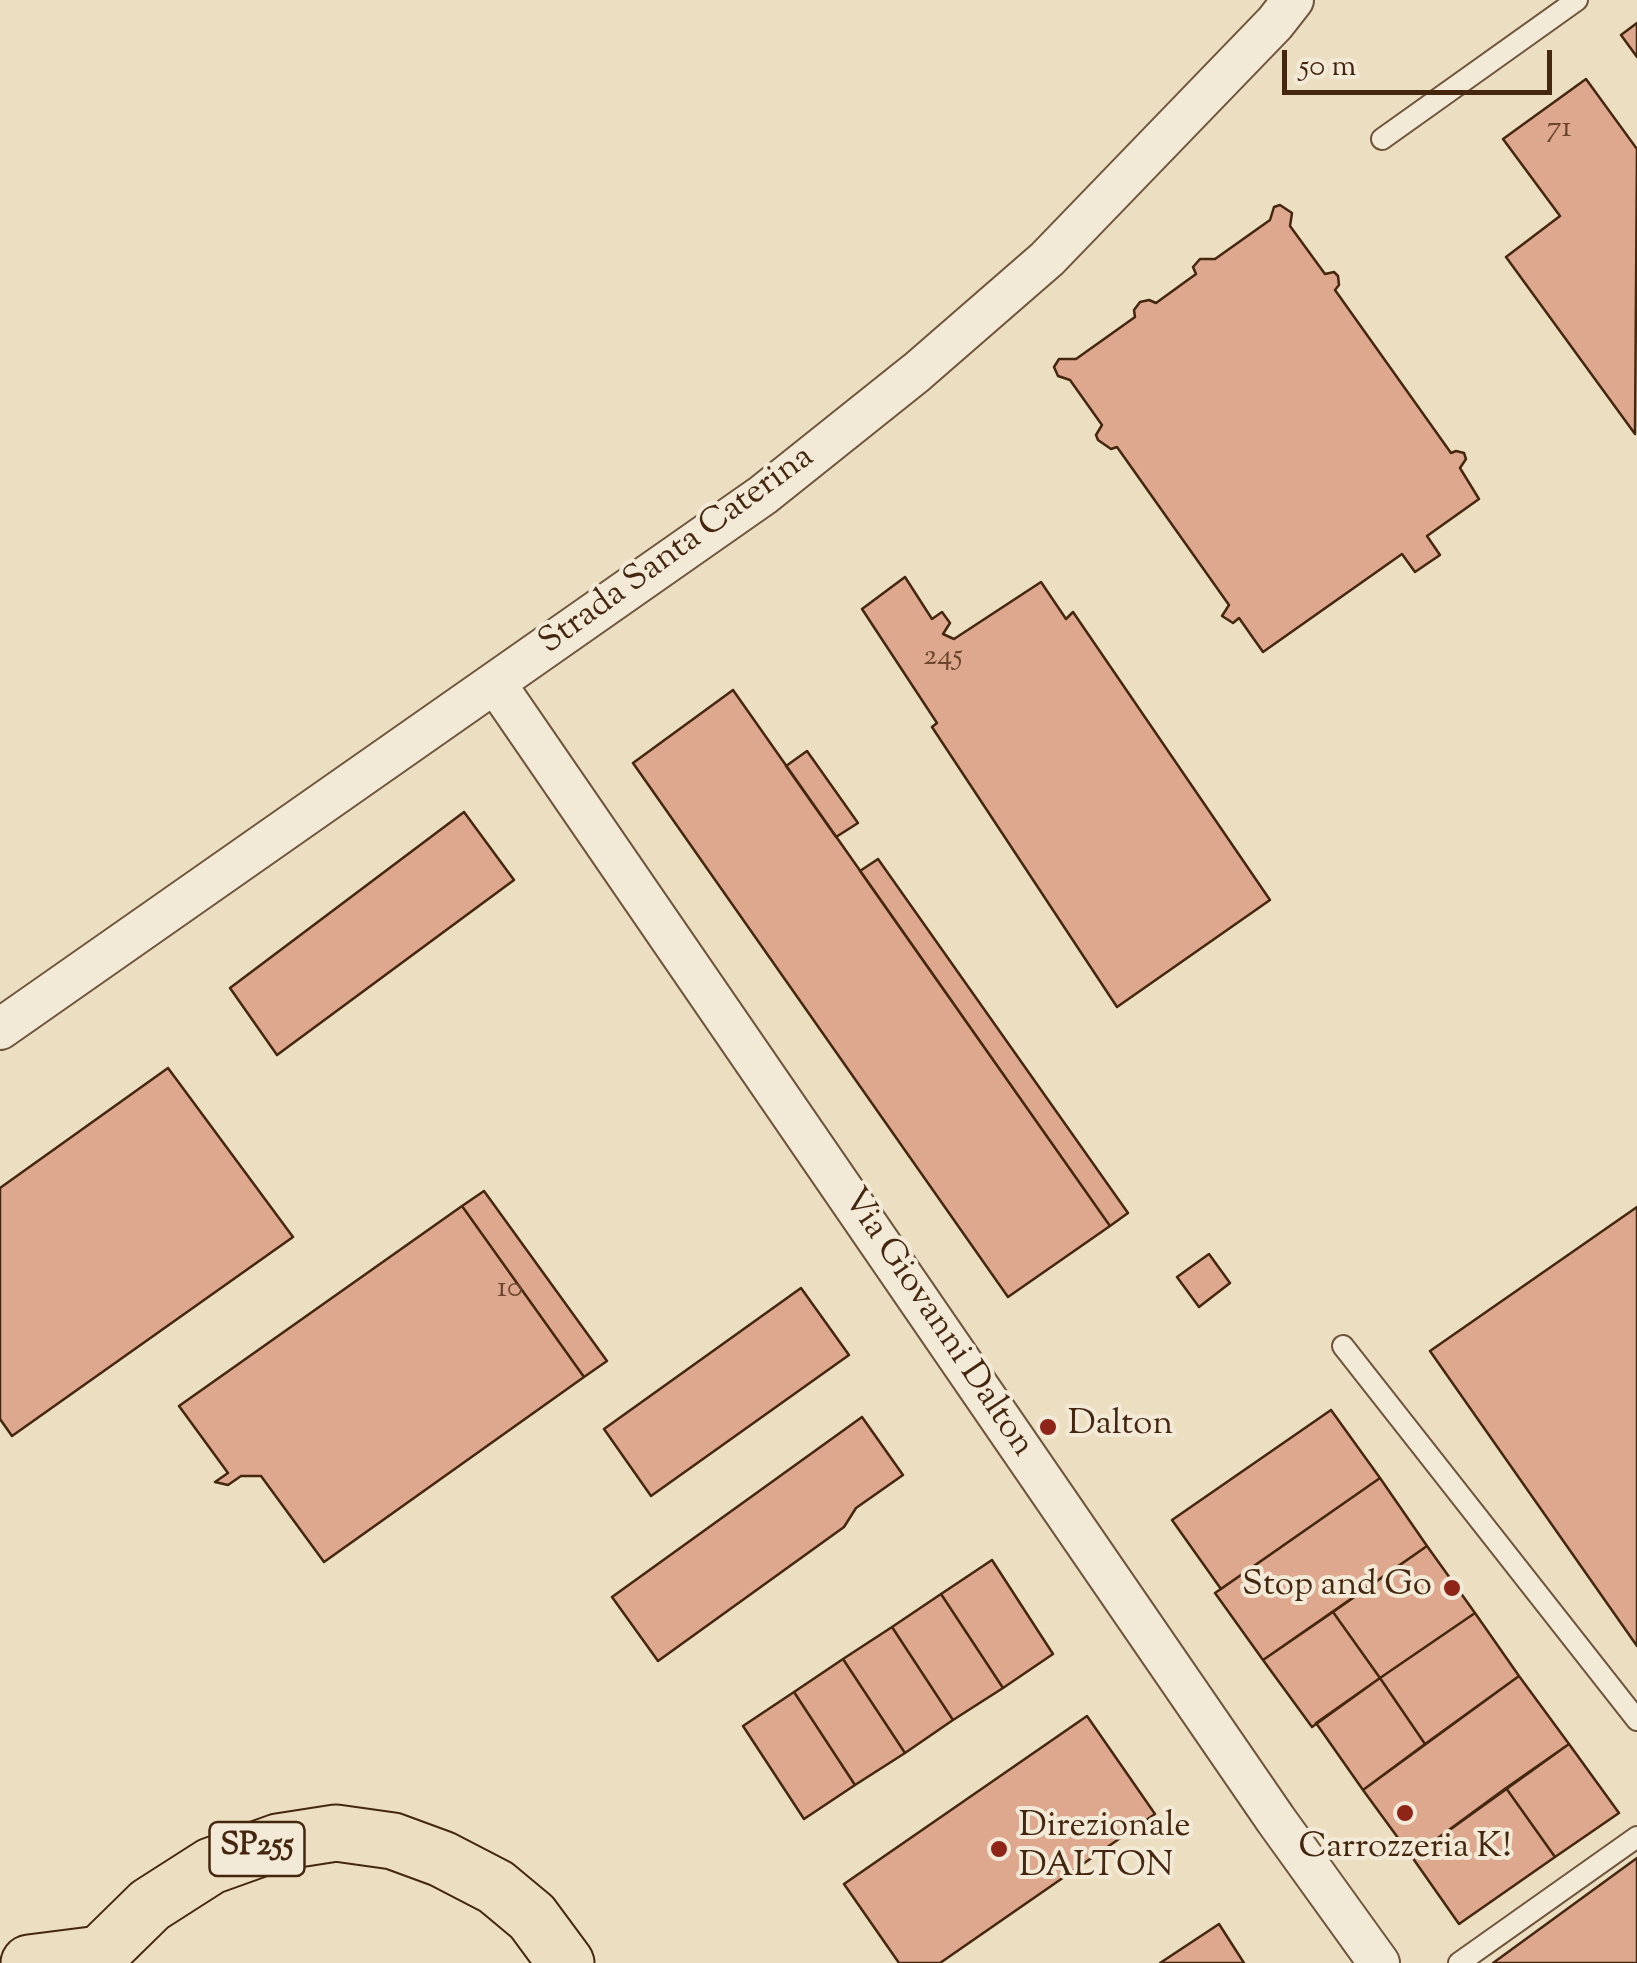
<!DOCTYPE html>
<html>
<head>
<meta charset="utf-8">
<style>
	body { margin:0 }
	#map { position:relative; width:1637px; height:1963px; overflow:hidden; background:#ebdec1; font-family:"Sorts Mill Goudy",serif }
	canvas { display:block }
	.scale { position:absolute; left:1282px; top:50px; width:270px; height:45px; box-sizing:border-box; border:5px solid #45260e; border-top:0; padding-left:12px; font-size:30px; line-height:35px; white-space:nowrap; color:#45260e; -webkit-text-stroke:8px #f2ead7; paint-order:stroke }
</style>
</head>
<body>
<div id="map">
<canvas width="1637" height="1963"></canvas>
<div class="scale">50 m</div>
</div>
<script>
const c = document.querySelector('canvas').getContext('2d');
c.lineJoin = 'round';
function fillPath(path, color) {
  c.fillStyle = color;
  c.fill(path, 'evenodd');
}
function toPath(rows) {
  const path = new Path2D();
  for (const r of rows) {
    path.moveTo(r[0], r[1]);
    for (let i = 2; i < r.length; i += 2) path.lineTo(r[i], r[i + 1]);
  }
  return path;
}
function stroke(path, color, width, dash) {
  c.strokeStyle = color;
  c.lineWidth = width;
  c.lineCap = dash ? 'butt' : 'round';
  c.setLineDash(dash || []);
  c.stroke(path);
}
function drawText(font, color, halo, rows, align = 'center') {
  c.font = font + ' "Sorts Mill Goudy",serif';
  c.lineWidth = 8;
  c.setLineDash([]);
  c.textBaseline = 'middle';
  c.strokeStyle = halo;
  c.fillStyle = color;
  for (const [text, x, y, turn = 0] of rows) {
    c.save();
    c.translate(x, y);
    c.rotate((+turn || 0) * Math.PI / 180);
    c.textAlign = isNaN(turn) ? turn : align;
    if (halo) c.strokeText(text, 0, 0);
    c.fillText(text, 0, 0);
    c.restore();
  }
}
const building = toPath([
	[1637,23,1637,57,1621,35,1637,23],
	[1586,79,1637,149,1635,434,1506,257,1560,216,1503,139,1586,79],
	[1280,205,1292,213,1290,226,1325,274,1334,272,1338,276,1339,285,1335,290,1451,453,1456,451,1464,453,1466,459,1460,468,1479,499,1427,536,1440,555,1415,572,1402,554,1263,652,1239,618,1233,623,1222,616,1229,605,1117,447,1111,449,1098,440,1096,435,1102,425,1070,380,1058,376,1054,367,1059,359,1076,359,1135,317,1134,310,1140,302,1149,300,1156,303,1196,274,1193,267,1200,259,1215,259,1270,220,1274,207,1280,205],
	[905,577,932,619,942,612,950,623,943,634,954,639,1041,582,1066,619,1073,612,1270,900,1117,1007,932,727,937,723,862,609,905,577],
	[733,690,1110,1226,1008,1297,633,763,733,690],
	[807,751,858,823,836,837,786,766,807,751],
	[464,812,514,880,277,1055,230,988,464,812],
	[878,859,1128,1213,1110,1226,860,871,878,859],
	[168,1068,293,1237,12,1436,0,1419,0,1188,168,1068],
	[484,1191,607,1361,584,1377,462,1206,484,1191],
	[462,1206,584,1377,324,1562,261,1476,241,1476,228,1485,215,1482,228,1473,179,1406,462,1206],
	[1637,1207,1637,1646,1430,1351,1637,1207],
	[1209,1254,1230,1283,1199,1307,1177,1277,1209,1254],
	[801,1288,849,1355,651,1496,604,1429,801,1288],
	[1331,1410,1380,1478,1221,1589,1172,1520,1331,1410],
	[862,1417,903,1475,856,1508,844,1527,658,1661,612,1597,862,1417],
	[1380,1478,1427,1546,1263,1660,1215,1593,1380,1478],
	[1427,1546,1475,1613,1380,1678,1333,1612,1427,1546],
	[992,1560,1053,1654,1003,1688,941,1594,992,1560],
	[941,1594,1003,1688,953,1720,892,1627,941,1594],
	[1333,1612,1380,1678,1312,1727,1263,1660,1333,1612],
	[1475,1613,1519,1676,1425,1744,1380,1678,1475,1613],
	[892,1627,953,1720,905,1753,843,1659,892,1627],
	[843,1659,905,1753,855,1785,794,1692,843,1659],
	[1519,1676,1569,1744,1412,1857,1363,1790,1519,1676],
	[1380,1678,1425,1744,1363,1790,1316,1723,1380,1678],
	[794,1692,855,1785,804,1819,743,1726,794,1692],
	[1087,1716,1155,1814,940,1963,899,1963,844,1884,1087,1716],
	[1569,1744,1619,1813,1555,1857,1506,1788,1569,1744],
	[1506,1788,1555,1857,1459,1924,1412,1857,1506,1788],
	[1637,1858,1637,1963,1493,1963,1637,1858],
	[1219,1924,1244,1963,1160,1963,1219,1924]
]);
fillPath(building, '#dda88d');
stroke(building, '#45260e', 2.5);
const service = toPath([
	[1382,139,1577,0],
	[1343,1346,1637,1720],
	[1459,1963,1637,1837]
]);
const minor = toPath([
	[495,683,1276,1820,1379,1963],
	[0,1029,763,495,917,372,1047,259,1275,23,1293,0]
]);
const primary = toPath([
	[29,1963,100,1954,150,1905,211,1866,278,1842,336,1833,393,1841,442,1859,496,1887,532,1917,566,1963]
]);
const trunk = toPath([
	[87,1963,100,1954]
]);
stroke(service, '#6e543b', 24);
stroke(minor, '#6e543b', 44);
stroke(primary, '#45260e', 59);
stroke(trunk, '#45260e', 59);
stroke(service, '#f2ead7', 20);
stroke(minor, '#f2ead7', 40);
stroke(primary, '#ebdec1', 55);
stroke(trunk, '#ebdec1', 55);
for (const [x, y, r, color] of [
	[1048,1427,10,"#8f2418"],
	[1452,1588,10,"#8f2418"],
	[1405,1813,10,"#8f2418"],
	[999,1849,10,"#8f2418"]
]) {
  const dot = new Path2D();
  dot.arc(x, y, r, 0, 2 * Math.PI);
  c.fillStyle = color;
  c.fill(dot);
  stroke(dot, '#f2ead7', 4);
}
drawText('30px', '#6b462e', null, [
	["71",1559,131],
	["245",943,659],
	["10",510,1291]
]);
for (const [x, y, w] of [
	[257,1849,95]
]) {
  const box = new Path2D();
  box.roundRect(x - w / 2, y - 27, w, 54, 8);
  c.fillStyle = '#f2ead7';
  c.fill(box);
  stroke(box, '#45260e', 2.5);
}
drawText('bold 32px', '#45260e', null, [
	["SP255",257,1849]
]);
drawText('35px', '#45260e', '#f2ead7', [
	["Strada Santa Caterina",678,552,-36],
	["Via Giovanni Dalton",936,1324,56]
]);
drawText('35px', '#45260e', '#f2ead7', [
	["Dalton",1068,1427],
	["Stop and Go",1432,1588,"right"],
	["Direzionale",1019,1829],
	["DALTON",1019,1869],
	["Carrozzeria K!",1405,1850,"center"]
], 'left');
</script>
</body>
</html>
